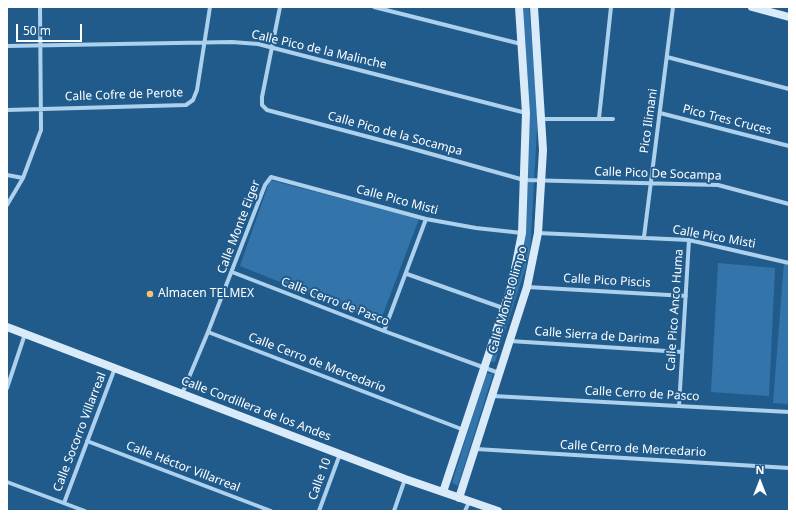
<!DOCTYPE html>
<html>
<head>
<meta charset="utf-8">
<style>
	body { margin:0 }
	#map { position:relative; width:796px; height:518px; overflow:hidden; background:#205b8c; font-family:"Noto Sans",sans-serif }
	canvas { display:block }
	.frame { position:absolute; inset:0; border:8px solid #fff; pointer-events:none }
	.north { position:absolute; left:740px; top:462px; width:40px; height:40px; -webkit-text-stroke:3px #205b8c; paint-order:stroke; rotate:0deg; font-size:11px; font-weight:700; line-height:16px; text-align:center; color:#fff }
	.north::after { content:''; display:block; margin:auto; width:14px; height:18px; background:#fff; clip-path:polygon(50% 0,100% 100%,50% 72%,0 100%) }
	.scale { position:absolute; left:16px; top:24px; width:66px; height:18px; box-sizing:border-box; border:2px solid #fff; border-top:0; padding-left:5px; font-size:12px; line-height:14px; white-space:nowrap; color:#fff; -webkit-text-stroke:3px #205b8c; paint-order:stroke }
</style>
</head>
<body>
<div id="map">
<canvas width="796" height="518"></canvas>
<div class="frame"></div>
<div class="north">N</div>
<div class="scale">50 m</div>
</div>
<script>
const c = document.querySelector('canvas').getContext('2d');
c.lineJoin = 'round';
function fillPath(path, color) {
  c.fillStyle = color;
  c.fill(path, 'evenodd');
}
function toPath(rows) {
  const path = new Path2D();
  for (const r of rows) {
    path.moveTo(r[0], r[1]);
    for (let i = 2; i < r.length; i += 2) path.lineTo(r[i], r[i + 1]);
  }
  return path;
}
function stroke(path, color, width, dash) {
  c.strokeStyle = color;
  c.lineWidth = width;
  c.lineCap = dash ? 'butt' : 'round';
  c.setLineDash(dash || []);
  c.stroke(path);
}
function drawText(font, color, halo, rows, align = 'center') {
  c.font = font + ' "Noto Sans",sans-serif';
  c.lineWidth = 4;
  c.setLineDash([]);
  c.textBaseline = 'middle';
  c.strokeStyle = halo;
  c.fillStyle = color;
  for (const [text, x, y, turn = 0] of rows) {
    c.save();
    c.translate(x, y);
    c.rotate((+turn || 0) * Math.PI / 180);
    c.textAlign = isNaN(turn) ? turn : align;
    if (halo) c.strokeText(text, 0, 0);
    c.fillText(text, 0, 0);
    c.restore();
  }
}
fillPath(toPath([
	[523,7,529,7,538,112,530,254,495,362,490,362,523,254,530,111],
	[270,180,419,219,380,322,240,266],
	[784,262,789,263,789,404,773,403],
	[718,263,775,268,769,396,711,392],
	[486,373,493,374,458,486,452,483]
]), '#3375aa');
stroke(toPath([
	[280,7,262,97,262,105,267,110,399,145,524,180,718,185,789,204],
	[374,7,521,44],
	[7,46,232,42,258,44,526,113],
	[667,57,789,89],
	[7,110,186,105,193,100,197,90,210,7],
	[660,113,789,146],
	[599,118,611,7],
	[542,119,613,119],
	[7,175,23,178],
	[7,205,23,178,41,130,40,7],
	[538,233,689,240,789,263],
	[644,237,673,7],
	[232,272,384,331,499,373],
	[407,274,503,308],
	[527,287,686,296],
	[384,331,426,219],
	[208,332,464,430],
	[510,341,682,352],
	[7,388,25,334],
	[182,394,208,332,265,185,271,177,426,219,476,228,522,233],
	[493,396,789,412],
	[679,406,689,240],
	[87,441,271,511],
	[476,449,789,468],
	[7,482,85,511],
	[64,503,115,368],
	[319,511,340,454],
	[394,511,405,479],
	[465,511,469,502]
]), '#add0ec', 4);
stroke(toPath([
	[752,7,789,17],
	[7,327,405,479,498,511],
	[443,492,512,284,522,233,526,113,519,7],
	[459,498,527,287,538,233,543,150,534,7]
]), '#d9eaf9', 8);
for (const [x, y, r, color] of [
	[150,294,4,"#f9c26e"]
]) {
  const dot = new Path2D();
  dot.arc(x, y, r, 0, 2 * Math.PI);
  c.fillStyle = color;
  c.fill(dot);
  stroke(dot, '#205b8c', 1.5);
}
drawText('12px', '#fff', '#205b8c', [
	["Calle Pico de la Malinche",319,50,13],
	["Calle Cofre de Perote",124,95,-2],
	["Pico Tres Cruces",727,120,14],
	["Pico Ilimani",649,121,-82],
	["Calle Pico de la Socampa",395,134,15],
	["Calle Pico De Socampa",658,174,2],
	["Calle Pico Misti",397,200,15],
	["Calle Monte Eiger",239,227,-69],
	["Calle Pico Misti",714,237,10],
	["Calle Pico Piscis",607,281,3],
	["Calle Monte Olimpo",508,300,-74],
	["Calle Cerro de Pasco",335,302,21],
	["Calle Pico Anco Huma",675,310,-86],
	["Calle Sierra de Darima",597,336,4],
	["Calle Cerro de Mercedario",317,363,21],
	["Calle Cerro de Pasco",642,394,3],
	["Calle Cordillera de los Andes",256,409,21],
	["Calle Socorro Villarreal",80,432,-69],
	["Calle Cerro de Mercedario",633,449,3],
	["Calle Héctor Villarreal",183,467,21],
	["Calle 10",320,479,-70]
]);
drawText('12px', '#fff', '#205b8c', [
	["Almacen TELMEX",158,294]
], 'left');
</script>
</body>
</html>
